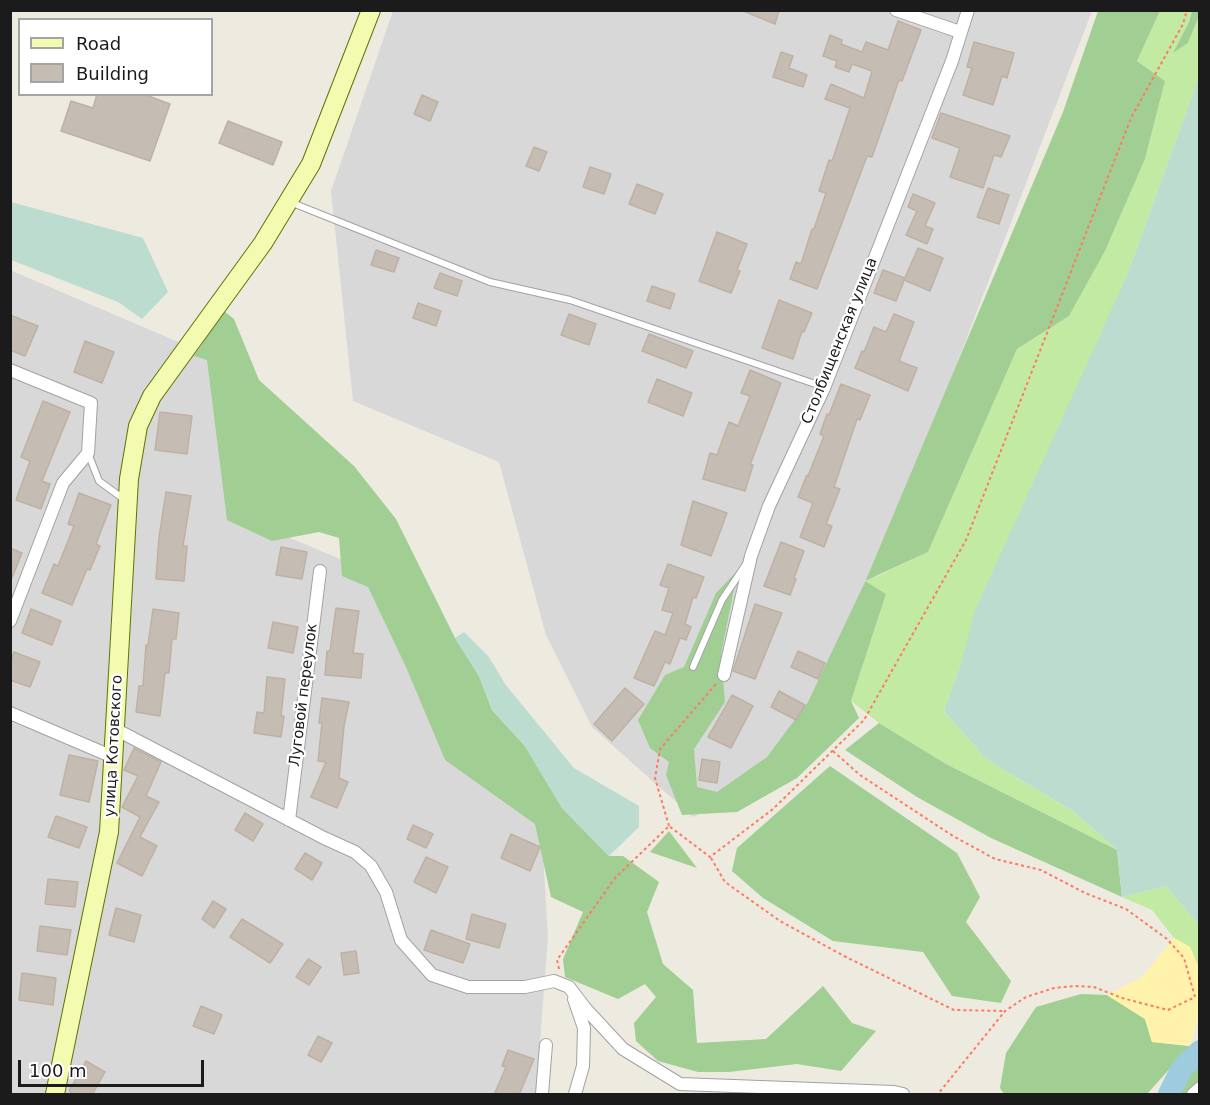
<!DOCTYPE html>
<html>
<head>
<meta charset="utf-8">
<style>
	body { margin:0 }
	#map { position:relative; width:1210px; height:1105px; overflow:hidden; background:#edeae0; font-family:"DejaVu Sans",sans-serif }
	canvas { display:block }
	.frame { position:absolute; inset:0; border:12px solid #1b1b1b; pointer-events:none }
	.legend { position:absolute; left:18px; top:18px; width:195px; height:78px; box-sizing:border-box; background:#fff; border:2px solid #a4a4a4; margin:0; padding:8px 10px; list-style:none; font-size:18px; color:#1b1b1b }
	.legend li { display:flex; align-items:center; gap:12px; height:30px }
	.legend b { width:30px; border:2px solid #a4a4a4 }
	.scale { position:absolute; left:18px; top:1060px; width:186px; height:27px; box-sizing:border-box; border:3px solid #1b1b1b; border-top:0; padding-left:8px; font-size:18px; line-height:21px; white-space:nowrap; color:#1b1b1b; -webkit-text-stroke:4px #fff; paint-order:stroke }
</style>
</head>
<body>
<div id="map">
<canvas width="1210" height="1105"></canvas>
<div class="frame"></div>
<ul class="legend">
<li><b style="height:8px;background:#f3fbb0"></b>Road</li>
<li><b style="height:16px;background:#c5bcb3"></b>Building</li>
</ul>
<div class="scale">100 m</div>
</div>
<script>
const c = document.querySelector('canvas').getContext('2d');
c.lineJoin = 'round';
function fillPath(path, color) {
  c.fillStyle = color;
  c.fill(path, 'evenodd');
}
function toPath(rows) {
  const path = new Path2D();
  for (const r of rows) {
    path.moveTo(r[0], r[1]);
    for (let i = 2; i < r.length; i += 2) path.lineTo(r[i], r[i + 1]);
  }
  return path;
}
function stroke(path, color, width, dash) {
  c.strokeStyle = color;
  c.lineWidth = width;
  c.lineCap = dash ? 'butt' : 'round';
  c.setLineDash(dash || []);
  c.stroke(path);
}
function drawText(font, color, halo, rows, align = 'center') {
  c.font = font + ' "DejaVu Sans",sans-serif';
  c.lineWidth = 4.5;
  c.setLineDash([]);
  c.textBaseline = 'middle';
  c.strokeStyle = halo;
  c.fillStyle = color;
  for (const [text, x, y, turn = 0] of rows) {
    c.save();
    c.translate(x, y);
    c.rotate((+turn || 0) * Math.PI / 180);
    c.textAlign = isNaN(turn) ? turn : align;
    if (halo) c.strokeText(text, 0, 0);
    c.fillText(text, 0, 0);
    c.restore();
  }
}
fillPath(toPath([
	[393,11,1092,11,805,760,693,817,592,727,546,635,499,462,353,401,331,191],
	[10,270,211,356,238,516,378,575,541,820,548,937,536,1094,11,1094]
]), '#d9d8d8');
fillPath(toPath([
	[1160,11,1192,11,1189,22,1174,52,1188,43,1199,16,1199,77,1128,273,961,663,944,711,986,759,1073,811,1117,850,946,764,879,723,851,701,886,594,865,582,928,552,1017,349,1069,316,1105,251,1145,159,1165,81,1137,61],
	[1166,886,1199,925,1199,968,1190,947,1174,938,1152,910,1122,897]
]), '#c2eaa3');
fillPath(toPath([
	[1098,11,1160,11,1137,61,1165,81,1145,159,1105,251,1069,316,1017,349,928,552,865,581,886,594,851,701,859,718,797,778,737,812,682,815,666,775,669,762,650,748,638,720,665,675,684,667,716,593,738,570,721,654,725,702,694,749,697,787,717,792,767,757,808,702,865,582,1063,112],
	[1192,11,1199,11,1199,16,1188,43,1173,53,1189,22],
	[224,311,234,319,259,380,354,466,396,519,455,638,479,676,492,710,525,746,562,808,609,856,623,856,659,882,647,912,663,964,693,990,697,1043,766,1039,823,986,852,1023,876,1031,841,1071,797,1064,729,1072,698,1072,658,1061,636,1041,634,1023,656,997,645,984,618,999,565,977,563,959,583,912,551,897,535,824,445,760,406,667,368,587,342,576,339,538,319,532,272,541,227,520,207,360,194,356],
	[879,723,946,764,1117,850,1122,897,991,838,917,797,845,750],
	[830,766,957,853,980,897,966,922,1011,981,1001,1003,952,996,923,952,833,941,763,898,732,871,737,848],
	[669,831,697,868,650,852],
	[1081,994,1107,995,1145,1019,1152,1042,1190,1046,1147,1094,1004,1094,1000,1088,1006,1053,1036,1007],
	[1199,1056,1199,1084,1191,1094,1171,1094,1188,1067]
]), '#a1ce93');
fillPath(toPath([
	[1199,77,1199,925,1166,886,1122,897,1117,850,1073,811,986,759,944,711,961,663,975,610,1128,273],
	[11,202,143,238,168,292,142,319,118,302,11,260],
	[464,632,489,657,505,684,574,768,639,806,639,827,609,856,562,808,525,746,492,710,479,676,455,638]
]), '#bcdccf');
fillPath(toPath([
	[1174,938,1190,947,1199,968,1199,1015,1190,1046,1152,1042,1145,1019,1107,995,1142,977]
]), '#fff3ac');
stroke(toPath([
	[1169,1094,1182,1068,1200,1051]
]), '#9ecbdd', 22);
const building = toPath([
	[741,10,779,10,775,24,741,10],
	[898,21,921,30,902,81,899,80,872,157,867,156,817,289,790,279,796,262,801,264,812,229,814,229,826,193,819,191,829,160,832,161,850,108,825,99,831,84,864,98,872,71,852,64,849,72,835,67,837,61,823,56,830,35,842,40,841,44,862,52,866,42,888,50,898,21],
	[974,42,1014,53,1007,78,1002,76,993,105,963,95,972,68,967,67,974,42],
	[781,52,793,56,789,68,807,75,803,87,773,77,781,52],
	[97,94,143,94,170,104,150,161,61,131,71,101,93,108,97,94],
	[422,95,438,102,430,121,414,114,422,95],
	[941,113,1010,136,1001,157,994,155,983,188,950,177,960,148,932,138,941,113],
	[228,121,282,142,273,165,219,143,228,121],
	[534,147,547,152,539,171,526,166,534,147],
	[590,167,611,174,604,194,583,187,590,167],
	[637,184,663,194,655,214,629,204,637,184],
	[988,188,1009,195,999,224,977,217,988,188],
	[913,194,935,203,925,226,933,229,927,244,906,235,917,211,908,207,913,194],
	[717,232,747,244,737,270,740,271,731,293,699,281,717,232],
	[918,248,943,258,930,291,904,280,918,248],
	[376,250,399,258,394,272,371,265,376,250],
	[883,270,905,278,896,301,874,293,883,270],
	[440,273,462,281,457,296,434,288,440,273],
	[652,286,675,294,670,309,647,301,652,286],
	[779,300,812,313,804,332,802,331,793,359,762,348,779,300],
	[418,303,441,311,436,326,413,318,418,303],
	[569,314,596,324,589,345,561,335,569,314],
	[894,314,914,322,899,361,917,368,908,391,855,368,862,351,864,352,874,327,886,332,894,314],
	[10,315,38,326,25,356,10,350,10,315],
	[649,334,693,351,686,368,642,351,649,334],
	[85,341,114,352,102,383,74,372,85,341],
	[750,370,781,383,750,465,753,465,745,491,703,479,710,453,717,455,729,422,738,426,750,396,741,393,750,370],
	[657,379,692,393,683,416,648,402,657,379],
	[841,384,870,395,860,420,857,419,834,487,840,489,826,524,832,526,824,547,800,537,813,503,798,497,807,475,808,476,824,436,820,434,827,414,829,415,841,384],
	[43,401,70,412,42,481,50,484,41,509,16,500,30,461,21,457,43,401],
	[160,412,192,416,187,454,155,450,160,412],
	[166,492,191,496,183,546,187,546,184,581,156,579,159,537,166,492],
	[79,493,111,505,96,544,100,546,90,570,87,569,72,605,42,593,54,564,58,566,74,526,68,524,79,493],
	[693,501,727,513,711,556,681,545,693,501],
	[781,542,804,551,794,578,796,579,790,595,764,586,781,542],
	[281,547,307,552,302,579,276,575,281,547],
	[10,548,22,553,11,580,10,580,10,548],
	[668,564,704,577,696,598,693,597,685,624,691,627,686,640,680,638,670,664,665,662,654,686,634,678,655,631,665,635,673,613,662,610,669,588,660,585,668,564],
	[755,604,782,613,755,679,733,671,755,604],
	[336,608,359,611,353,653,363,654,361,678,325,675,327,651,330,651,336,608],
	[31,609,61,621,52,645,22,633,31,609],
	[153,609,179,613,176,639,172,639,169,673,165,673,160,716,136,712,139,686,143,686,146,645,148,645,153,609],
	[273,622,298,627,293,653,268,648,273,622],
	[798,651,825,663,818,679,791,667,798,651],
	[14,652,40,662,30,687,10,680,10,662,14,652],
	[267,677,285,679,281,716,284,716,281,737,254,733,257,712,264,713,267,677],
	[625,688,644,704,612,741,594,724,625,688],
	[779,691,805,705,796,720,771,707,779,691],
	[732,695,753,706,731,748,708,737,732,695],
	[322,698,349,702,344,726,339,778,348,782,337,808,311,797,326,762,318,761,322,723,319,723,322,698],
	[134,748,161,762,146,796,159,802,140,837,157,846,142,876,117,863,140,817,122,807,138,776,124,770,134,748],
	[69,755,98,761,89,802,60,795,69,755],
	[702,759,720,762,717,783,699,780,702,759],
	[245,813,263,824,253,841,235,830,245,813],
	[56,816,87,827,79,848,48,837,56,816],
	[413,825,433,834,426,848,407,839,413,825],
	[511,834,540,847,530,871,501,858,511,834],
	[305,853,322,863,312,880,295,869,305,853],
	[426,857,448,867,436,893,414,882,426,857],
	[48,879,78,882,75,907,45,904,48,879],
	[213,901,226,909,214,928,202,919,213,901],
	[116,908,141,915,134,942,109,935,116,908],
	[472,914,506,924,499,948,466,939,472,914],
	[242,919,283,944,270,963,230,937,242,919],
	[40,926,71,930,67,955,37,951,40,926],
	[431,930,470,944,463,963,424,950,431,930],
	[356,951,359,973,344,975,341,953,356,951],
	[308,959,321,967,309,985,296,977,308,959],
	[22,973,56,978,53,1005,19,1000,22,973],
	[201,1006,222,1015,214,1034,193,1026,201,1006],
	[318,1036,332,1043,321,1062,308,1055,318,1036],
	[508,1050,534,1059,519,1095,494,1095,506,1067,502,1066,508,1050],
	[86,1061,105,1072,92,1095,75,1095,69,1091,86,1061]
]);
fillPath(building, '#c5bcb3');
stroke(building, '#bfb1a2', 1.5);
const lane = toPath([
	[290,202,490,282,570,300,824,387],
	[88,453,99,481,125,500],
	[693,667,722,600,746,564]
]);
const street = toPath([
	[896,10,960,32],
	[10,370,91,403,88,453,63,483,10,621],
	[724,675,751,556,769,506,824,388,952,61,968,10],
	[10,713,113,757],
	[115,729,324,838,355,852,371,866,386,892,401,940,432,975,468,987,525,987,554,981,569,987,585,1008,623,1049,680,1084,894,1092,903,1094],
	[289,820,320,571],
	[574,999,584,1028,583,1066,575,1094],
	[542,1094,546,1045],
	[1193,1094,1200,1088]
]);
const secondary = toPath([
	[55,1094,109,832,129,479,138,426,152,396,263,243,311,164,371,10]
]);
stroke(lane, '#a2a2a2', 8);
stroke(street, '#a2a2a2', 14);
stroke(secondary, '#5f7301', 20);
stroke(toPath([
	[833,751,860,775,953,836,995,859,1041,870,1085,893,1126,909,1167,939,1184,958,1195,997,1168,1010,1122,998,1094,987,1075,986,1054,988,1026,997,1005,1011,938,1094],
	[669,826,655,778,660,749,716,684],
	[711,858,725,882,780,921,844,956,954,1010,1005,1011],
	[559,969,557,960,615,878,669,826,710,857,773,809,864,720,966,540,1131,118,1183,24,1187,10]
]), '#fe7a61', 2, [3, 3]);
stroke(lane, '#fff', 6);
stroke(street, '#fff', 12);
stroke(secondary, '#f3fbb0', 18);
drawText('15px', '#1b1b1b', '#fff', [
	["Столбищенская улица",840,341,-68],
	["Луговой переулок",304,695,-83],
	["улица Котовского",114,746,-87]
]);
</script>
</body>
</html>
